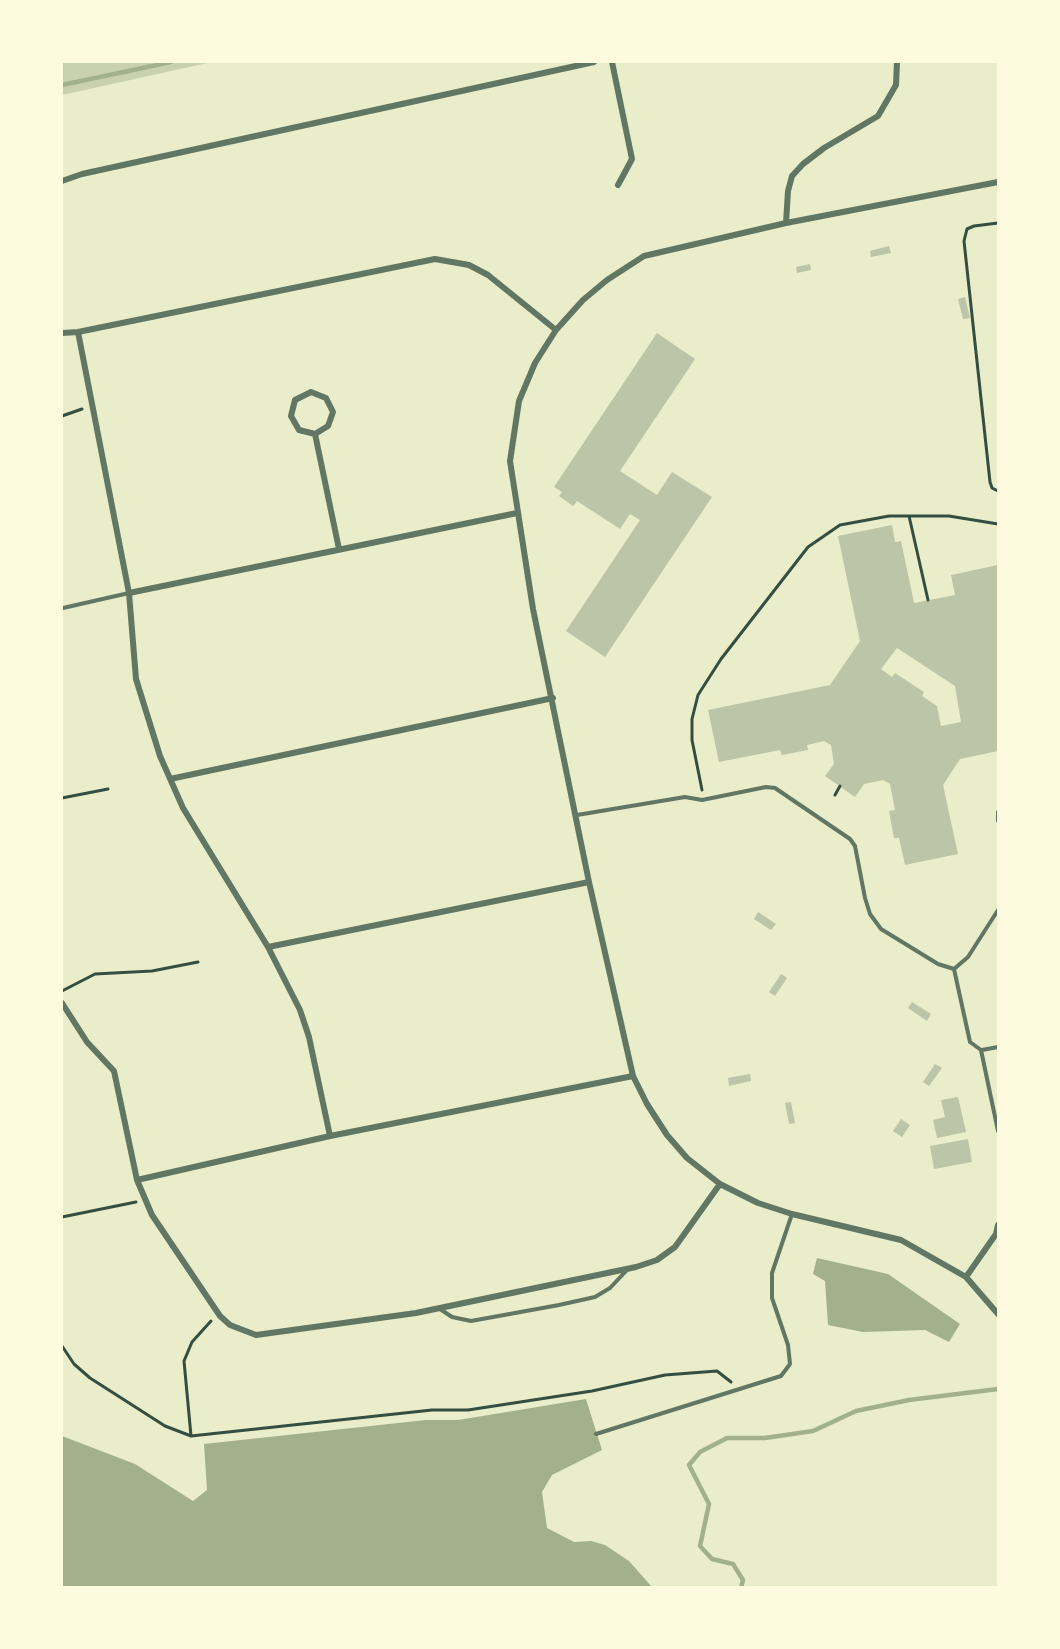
<!DOCTYPE html>
<html>
<head>
<meta charset="utf-8">
<style>
	body { margin:0 }
	#map { position:relative; width:1060px; height:1649px; overflow:hidden; background:#e9edc9; font-family:"Titillium Web",sans-serif }
	canvas { display:block }
	.frame { position:absolute; inset:0; border:63px solid #fefae0; pointer-events:none }
</style>
</head>
<body>
<div id="map">
<canvas width="1060" height="1649"></canvas>
<div class="frame"></div>
</div>
<script>
const c = document.querySelector('canvas').getContext('2d');
c.lineJoin = 'round';
function fillPath(path, color) {
  c.fillStyle = color;
  c.fill(path, 'evenodd');
}
function toPath(rows) {
  const path = new Path2D();
  for (const r of rows) {
    path.moveTo(r[0], r[1]);
    for (let i = 2; i < r.length; i += 2) path.lineTo(r[i], r[i + 1]);
  }
  return path;
}
function stroke(path, color, width, dash) {
  c.strokeStyle = color;
  c.lineWidth = width;
  c.lineCap = dash ? 'butt' : 'round';
  c.setLineDash(dash || []);
  c.stroke(path);
}
fillPath(toPath([
	[62,62,212,62,62,95]
]), '#cad2ad');
fillPath(toPath([
	[817,1258,888,1274,960,1324,949,1342,925,1330,863,1332,828,1325,825,1281,813,1274],
	[586,1399,602,1450,552,1475,542,1492,547,1528,574,1542,591,1541,605,1545,629,1561,652,1587,62,1588,62,1436,135,1464,193,1501,207,1490,204,1444,426,1420,458,1420]
]), '#a3b18a');
stroke(toPath([
	[62,85,171,62],
	[741,1588,743,1580,733,1564,712,1559,700,1546,709,1504,689,1465,700,1452,727,1438,765,1438,813,1431,856,1411,909,1400,998,1389]
]), '#a3b18a', 4.5);
fillPath(toPath([
	[889,246,891,253,871,257,870,251],
	[810,264,811,270,797,273,796,267],
	[965,297,970,318,963,319,958,299],
	[657,333,695,359,620,471,657,495,672,472,712,497,605,657,566,631,640,520,630,514,620,529,577,501,573,506,559,496,562,492,554,487],
	[892,525,895,542,901,541,914,603,955,595,951,575,998,565,998,751,960,759,943,785,958,854,905,865,899,838,894,838,889,811,895,810,890,784,883,780,864,784,855,797,825,776,834,764,831,745,824,741,807,745,808,750,782,755,780,750,719,762,708,710,830,685,860,641,838,536],
	[897,648,955,686,961,722,941,726,937,706,922,696,924,692,895,673,892,677,881,669],
	[758,912,776,924,771,930,754,919],
	[781,974,787,978,775,996,769,992],
	[912,1002,931,1014,927,1021,908,1008],
	[935,1064,942,1068,929,1086,923,1082],
	[750,1074,751,1081,729,1086,728,1078],
	[958,1097,966,1132,937,1138,933,1120,945,1117,941,1100],
	[791,1102,795,1123,789,1124,785,1103],
	[901,1119,910,1125,902,1137,893,1131],
	[968,1139,972,1162,934,1169,930,1146]
]), '#bcc5a7');
stroke(toPath([
	[998,223,974,226,967,229,964,241,990,482,992,488,998,491],
	[62,416,82,409],
	[909,516,928,600],
	[702,790,692,740,692,719,698,695,721,659,808,547,840,525,889,516,949,516,998,524],
	[835,795,840,786],
	[62,798,108,789],
	[62,991,95,974,152,971,198,962],
	[62,1217,136,1202],
	[62,1346,74,1364,90,1378,165,1426,191,1436,432,1410,468,1410,592,1391,665,1375,717,1371,731,1382],
	[191,1436,184,1361,192,1342,211,1321]
]), '#344e41', 3);
stroke(toPath([
	[63,608,129,593],
	[998,812,998,821],
	[577,815,685,797,702,800,766,787,775,788,850,839,855,846,865,898,870,914,881,929,938,964,954,969],
	[954,969,970,1042,981,1050,998,1131],
	[954,969,968,957,998,910],
	[982,1050,998,1047],
	[440,1309,452,1317,471,1321,559,1305,595,1297,610,1288,627,1270],
	[596,1434,781,1376,790,1364,788,1345,772,1298,772,1273,792,1214]
]), '#617663', 4);
stroke(toPath([
	[612,62,632,159,618,185],
	[62,181,82,174,594,62],
	[998,182,786,223,644,256,607,280,583,300,556,330,535,363,519,401,510,461,533,609,589,882,633,1076,647,1104,667,1135,687,1158,720,1184,758,1203,792,1214,901,1240,966,1277,998,1314],
	[786,223,788,191,792,176,803,164,824,148,878,116,896,85,897,62],
	[78,332,129,593,136,679,160,756,183,808,268,947,300,1010,309,1037,330,1136],
	[62,333,78,332,435,259,469,265,488,275,556,330],
	[315,434,299,430,291,416,295,400,311,392,326,398,333,412,328,426,315,434,339,549],
	[129,593,517,513],
	[170,779,553,698],
	[268,947,589,882],
	[62,1003,87,1042,114,1071,137,1180,152,1215,220,1316,230,1325,256,1335,416,1313,636,1267,657,1260,675,1247,720,1184],
	[137,1180,330,1136,633,1076],
	[966,1277,996,1234,998,1225]
]), '#617663', 6);
</script>
</body>
</html>
